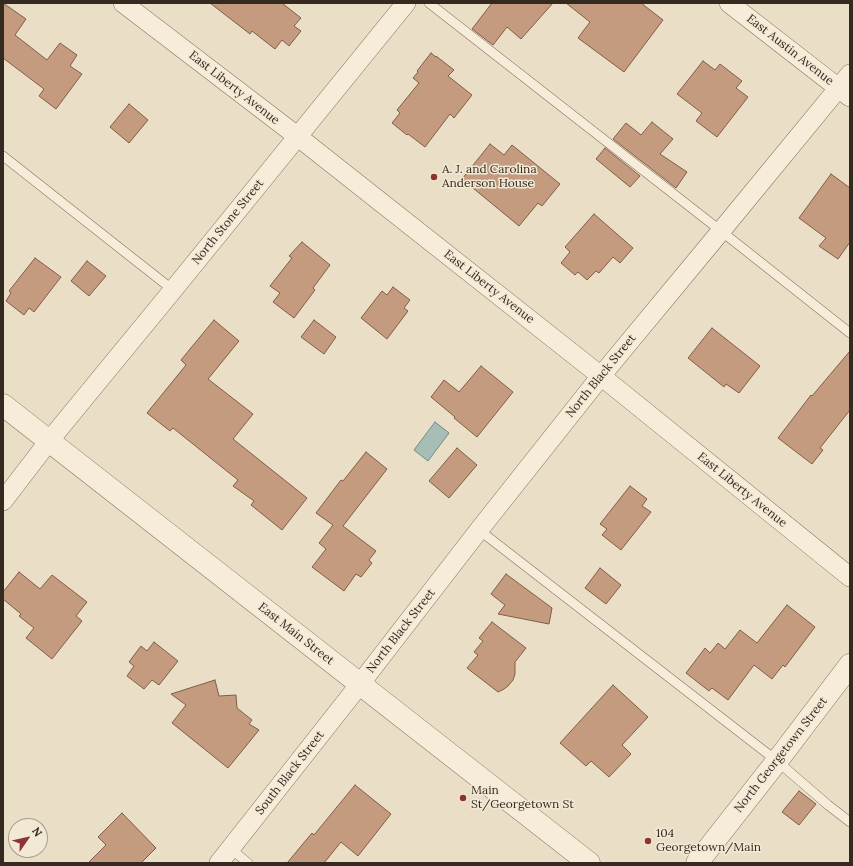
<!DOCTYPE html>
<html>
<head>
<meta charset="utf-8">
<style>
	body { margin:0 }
	#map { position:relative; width:853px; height:866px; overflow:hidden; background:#eadfc6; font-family:Lora,serif }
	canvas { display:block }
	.frame { position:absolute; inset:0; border:4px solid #352a20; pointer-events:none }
	.north { position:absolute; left:8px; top:818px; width:40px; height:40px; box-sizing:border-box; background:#f2e9d5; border:1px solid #a69d8d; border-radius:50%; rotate:56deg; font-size:11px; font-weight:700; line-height:16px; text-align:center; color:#352a20 }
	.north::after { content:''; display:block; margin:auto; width:14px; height:18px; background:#8d3336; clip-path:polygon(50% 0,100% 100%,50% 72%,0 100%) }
</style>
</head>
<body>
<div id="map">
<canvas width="853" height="866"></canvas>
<div class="frame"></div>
<div class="north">N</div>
</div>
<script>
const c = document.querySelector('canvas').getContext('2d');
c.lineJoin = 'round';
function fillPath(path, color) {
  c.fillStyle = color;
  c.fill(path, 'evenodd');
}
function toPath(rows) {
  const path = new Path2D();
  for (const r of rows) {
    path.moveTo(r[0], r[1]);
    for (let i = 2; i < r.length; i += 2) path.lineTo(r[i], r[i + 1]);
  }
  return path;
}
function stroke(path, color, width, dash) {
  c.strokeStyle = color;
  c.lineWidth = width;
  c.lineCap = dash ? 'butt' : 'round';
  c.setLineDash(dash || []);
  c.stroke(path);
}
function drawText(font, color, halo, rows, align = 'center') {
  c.font = font + ' Lora,serif';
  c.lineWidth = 3;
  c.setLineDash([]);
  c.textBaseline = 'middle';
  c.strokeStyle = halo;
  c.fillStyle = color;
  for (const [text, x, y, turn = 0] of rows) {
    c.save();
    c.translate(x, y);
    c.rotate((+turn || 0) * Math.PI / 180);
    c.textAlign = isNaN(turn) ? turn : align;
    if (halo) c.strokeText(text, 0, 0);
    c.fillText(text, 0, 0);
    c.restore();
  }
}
const water = toPath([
	[435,422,449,433,428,461,414,450,435,422]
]);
fillPath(water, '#a7beb7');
stroke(water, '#6f8b84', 1);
const building = toPath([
	[3,3,26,19,15,35,47,60,60,43,77,55,70,66,82,74,56,109,39,96,44,89,3,58,3,3],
	[210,3,282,3,301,18,294,26,301,31,289,46,282,40,275,49,252,31,250,34,210,3],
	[492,3,553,3,521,39,507,27,493,45,472,29,492,3],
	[566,3,641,3,663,20,624,72,578,38,590,22,566,3],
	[431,53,436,57,436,56,454,70,448,76,472,95,454,118,450,114,425,147,408,134,407,135,392,123,400,113,397,110,419,83,413,78,418,72,417,71,431,53],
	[703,61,715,70,720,64,742,81,736,88,748,97,717,137,696,121,702,113,677,94,703,61],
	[129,104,148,120,129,143,110,127,129,104],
	[652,122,673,139,660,154,687,172,676,188,613,139,626,123,641,135,652,122],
	[490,144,504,155,512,145,560,184,542,206,538,203,519,226,462,179,490,144],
	[605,148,640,176,630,187,596,159,605,148],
	[831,174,850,188,850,242,838,259,819,246,826,238,799,218,831,174],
	[594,214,633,248,620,263,613,257,599,273,596,271,587,280,578,272,575,275,561,263,570,252,565,247,594,214],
	[302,242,330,265,313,288,315,290,294,318,273,302,280,293,270,286,292,258,289,256,302,242],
	[35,258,61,277,34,312,29,308,24,315,6,301,11,293,9,291,35,258],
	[87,261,106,276,89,296,71,281,87,261],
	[393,287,410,300,404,308,408,311,387,339,361,318,382,291,387,295,393,287],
	[214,320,239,341,208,379,253,414,233,439,307,498,282,530,251,505,254,501,233,486,238,480,173,428,170,431,147,413,186,365,181,360,214,320],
	[314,320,336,337,324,354,301,337,314,320],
	[712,328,760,366,739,393,726,384,724,387,688,358,712,328],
	[850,351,850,410,820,448,823,450,812,464,778,438,811,395,812,396,850,351],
	[481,366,513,392,477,437,454,418,455,417,431,397,444,380,459,392,481,366],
	[457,448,477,465,449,498,429,481,457,448],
	[366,452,387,469,343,526,376,551,369,560,372,563,361,577,356,574,344,591,312,567,326,549,319,543,333,525,316,513,341,480,343,481,366,452],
	[630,486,647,499,642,506,651,512,621,550,602,535,607,529,600,524,630,486],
	[600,568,621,585,606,604,585,588,600,568],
	[19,572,40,589,52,575,87,602,76,616,82,621,52,659,26,638,34,628,19,616,21,614,3,599,3,592,19,572],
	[506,574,552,608,549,624,498,614,505,605,491,594,506,574],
	[787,605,815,627,785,667,783,665,772,679,754,665,728,700,712,688,709,691,686,673,705,648,710,653,718,643,725,649,740,630,757,643,787,605],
	[492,622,526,648,515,662,515,674,513,680,508,686,504,689,498,692,467,668,478,655,474,652,483,641,479,638,492,622],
	[154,642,178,661,159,685,152,680,144,689,127,676,134,666,129,662,141,646,147,651,154,642],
	[215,680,219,696,236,695,237,708,252,720,249,724,259,730,228,768,172,723,186,705,171,694,215,680],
	[613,685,648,717,622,745,631,754,609,777,591,761,586,766,560,743,613,685],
	[355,785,391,814,358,856,341,842,324,863,287,863,312,833,314,835,355,785],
	[799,791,816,804,799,825,782,812,799,791],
	[122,813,156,848,141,863,88,863,106,845,98,837,122,813]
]);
fillPath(building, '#c59b80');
stroke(building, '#815c46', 1);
const service = toPath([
	[429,3,721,231,850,333],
	[3,156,173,290],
	[479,530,777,761,828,805,850,822],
	[231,849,248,863]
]);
const minor = toPath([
	[123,3,297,136,601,376,850,577],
	[729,3,850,97],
	[3,501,49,441,173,290,406,3],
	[219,863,360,684,479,530,601,376,721,231,850,74]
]);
const tertiary = toPath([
	[3,405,589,863],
	[697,863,777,761,850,665]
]);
stroke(service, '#84715d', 10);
stroke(minor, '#84715d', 20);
stroke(tertiary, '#84715d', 23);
stroke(service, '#f6ecd9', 9);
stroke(minor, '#f6ecd9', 19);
stroke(tertiary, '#f6ecd9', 22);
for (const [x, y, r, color] of [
	[434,177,4,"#8d3336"],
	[463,798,4,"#8d3336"],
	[648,841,4,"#8d3336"]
]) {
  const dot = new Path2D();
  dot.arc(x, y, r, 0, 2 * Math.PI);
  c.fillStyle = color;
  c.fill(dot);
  stroke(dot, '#f2e9d5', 1.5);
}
drawText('12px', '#352a20', '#f2e9d5', [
	["East Austin Avenue",790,50,38],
	["East Liberty Avenue",234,88,38],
	["North Stone Street",228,222,-51],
	["East Liberty Avenue",489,287,38],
	["North Black Street",601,376,-51],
	["East Liberty Avenue",742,490,39],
	["North Black Street",401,631,-52],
	["East Main Street",296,634,38],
	["North Georgetown Street",781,755,-52],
	["South Black Street",290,773,-52]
]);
drawText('12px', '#352a20', '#f2e9d5', [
	["A. J. and Carolina",442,170],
	["Anderson House",442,184],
	["Main",471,791],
	["St/Georgetown St",471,805],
	["104",656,834],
	["Georgetown/Main",656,848]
], 'left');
</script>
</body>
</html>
